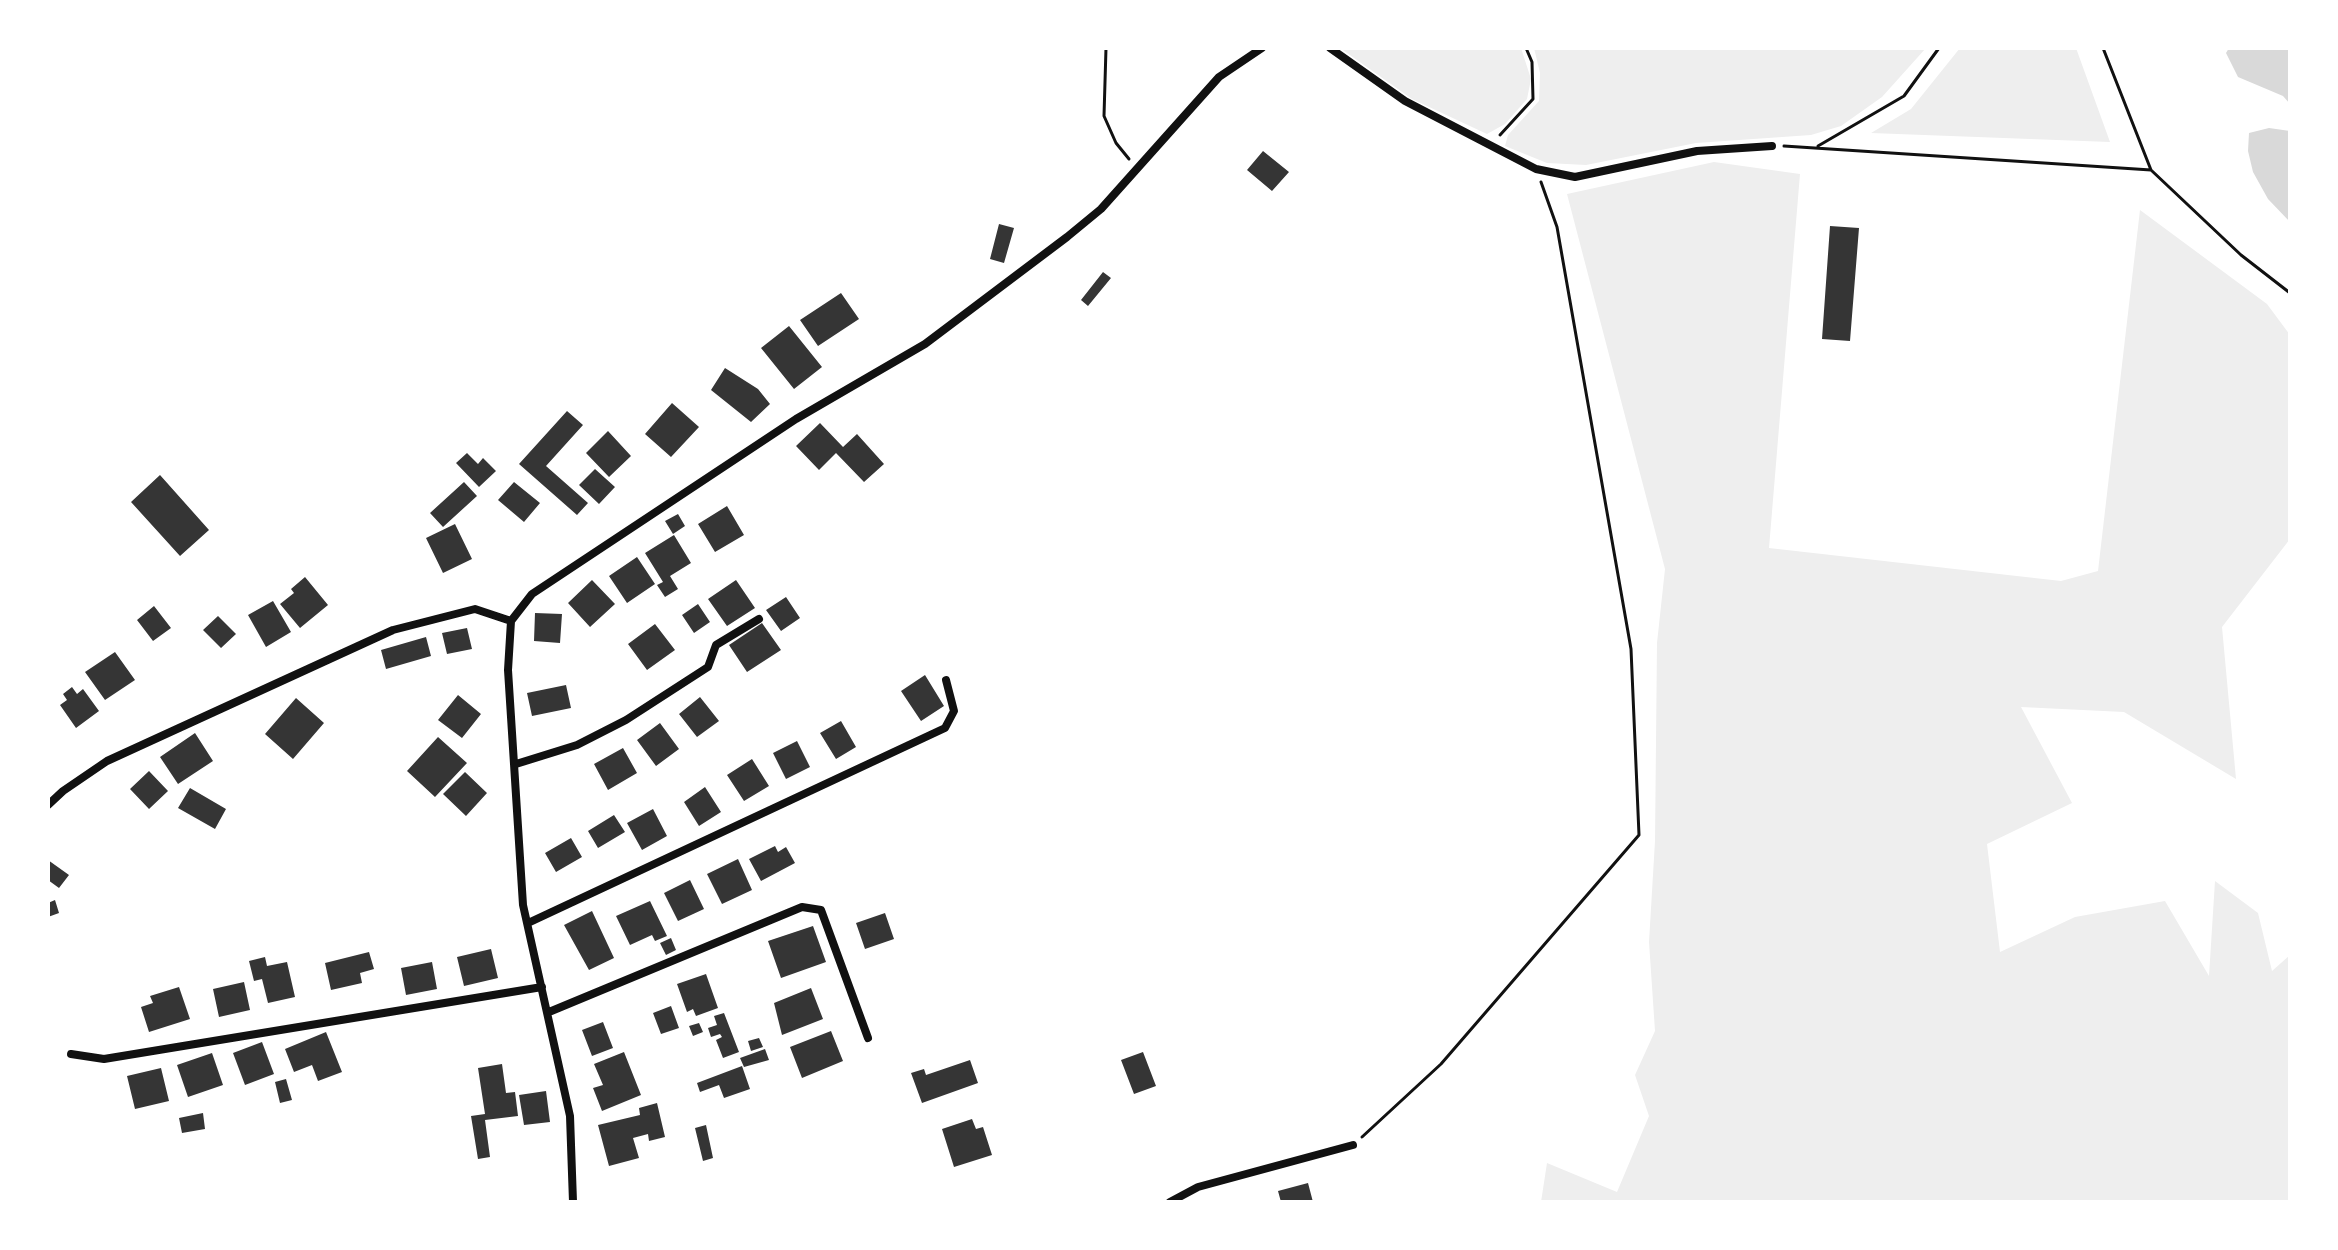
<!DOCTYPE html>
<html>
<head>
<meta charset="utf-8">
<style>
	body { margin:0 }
	#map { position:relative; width:2338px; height:1250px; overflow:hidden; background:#fff; font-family:Manrope,sans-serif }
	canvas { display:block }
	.frame { position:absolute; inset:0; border:50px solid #fff; pointer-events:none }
</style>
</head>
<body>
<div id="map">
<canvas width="2338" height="1250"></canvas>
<div class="frame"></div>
</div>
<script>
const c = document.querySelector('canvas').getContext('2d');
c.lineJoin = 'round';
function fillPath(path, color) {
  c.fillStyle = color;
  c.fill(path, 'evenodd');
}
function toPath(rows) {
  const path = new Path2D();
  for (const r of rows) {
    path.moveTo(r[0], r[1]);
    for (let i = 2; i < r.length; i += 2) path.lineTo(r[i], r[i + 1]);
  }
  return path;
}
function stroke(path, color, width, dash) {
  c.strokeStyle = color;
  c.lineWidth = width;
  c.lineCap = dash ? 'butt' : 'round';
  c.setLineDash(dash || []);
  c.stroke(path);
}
fillPath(toPath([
	[1340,48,1521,48,1531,79,1527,99,1505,124,1487,134,1412,99],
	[1534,48,1926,48,1882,97,1841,126,1811,135,1696,143,1586,165,1547,163,1505,146,1508,135,1539,101,1540,73],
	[1960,48,2076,48,2110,142,1871,133,1911,109],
	[1714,162,1800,174,1769,548,2061,581,2098,571,2140,210,2267,304,2290,335,2290,539,2222,627,2236,779,2124,712,2021,707,2072,803,1987,844,2000,952,2075,917,2165,901,2209,976,2215,881,2258,913,2272,971,2290,955,2290,1202,1541,1202,1547,1163,1617,1192,1649,1116,1635,1075,1655,1031,1649,942,1655,841,1657,643,1665,569,1567,194]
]), '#eee');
fillPath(toPath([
	[2229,48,2290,48,2290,104,2283,96,2238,77,2226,53],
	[2269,128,2290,131,2290,222,2268,199,2253,172,2248,151,2249,133]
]), '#d9d9d9');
fillPath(toPath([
	[1263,151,1289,172,1272,191,1247,170],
	[999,224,1014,228,1004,263,990,259],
	[1830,226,1859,228,1850,341,1822,339],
	[1103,272,1111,278,1088,306,1081,300],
	[841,293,859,319,818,346,800,320],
	[789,326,822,367,794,389,761,348],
	[725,368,758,389,770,404,751,422,711,390],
	[672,403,699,427,671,457,645,434],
	[567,411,583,425,546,466,588,503,577,515,519,464],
	[820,423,843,447,857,434,884,464,864,482,836,453,819,470,796,446],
	[608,431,631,456,609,477,586,453],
	[467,453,478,464,483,458,496,471,479,487,456,463],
	[595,469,615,487,599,504,579,485],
	[160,475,209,530,180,556,131,502],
	[464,482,477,496,443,527,430,513],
	[514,482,540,503,524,522,498,500],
	[727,506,744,535,715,552,698,524],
	[678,514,685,526,673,534,665,521],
	[455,524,472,559,443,573,426,538],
	[674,535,691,563,670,576,678,589,665,597,657,585,663,582,645,553],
	[637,557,655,584,627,603,609,576],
	[305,577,328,605,300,628,280,604,294,593,291,589],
	[592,580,615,604,590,627,568,603],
	[736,580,755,608,727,626,708,599],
	[786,597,800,618,781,631,766,610],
	[273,601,291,632,266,647,248,615],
	[698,604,710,622,694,633,682,615],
	[154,606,171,628,153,641,137,620],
	[535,613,562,614,560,643,534,641],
	[218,616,236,634,221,648,203,630],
	[762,623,781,650,747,672,729,645],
	[655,624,675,650,647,670,628,644],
	[467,628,472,649,447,654,442,633],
	[426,637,431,656,386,669,381,650],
	[115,652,135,680,105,700,85,672],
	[925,675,944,706,921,721,901,691],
	[566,685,571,708,532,716,527,693],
	[72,687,77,694,83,689,99,711,76,728,60,705,67,700,63,694],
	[458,695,481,714,462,738,438,720],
	[700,697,719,721,697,737,679,714],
	[296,698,324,723,293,759,265,734],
	[841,721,856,747,836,759,820,733],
	[660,723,679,749,656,766,637,740],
	[195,733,213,761,178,784,160,757],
	[438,737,467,763,435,797,407,771],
	[797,741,810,767,786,779,773,753],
	[623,748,637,773,608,790,594,764],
	[752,759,769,786,744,801,727,775],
	[149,771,168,791,149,809,130,789],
	[465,772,487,793,466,816,443,794],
	[705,787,721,812,699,826,684,802],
	[190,788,226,809,215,829,178,808],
	[653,809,667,836,642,850,627,823],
	[614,815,625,832,598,848,588,831],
	[571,838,582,857,556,872,545,853],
	[775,846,778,852,786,847,795,863,761,881,749,859],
	[738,859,752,890,722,904,707,874],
	[48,860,69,875,59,888,48,880],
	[690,880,704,909,678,921,664,893],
	[55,900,59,913,48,917,48,903],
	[650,901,667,936,655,941,652,935,630,945,616,916],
	[592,911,614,958,589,970,564,925],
	[885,913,894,939,865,949,856,923],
	[813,926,826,962,781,978,768,941],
	[671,938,676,950,666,955,660,943],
	[491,949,498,978,464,986,457,957],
	[369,952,374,969,360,973,362,983,331,990,325,963],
	[265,957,267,966,287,962,295,997,268,1003,262,979,254,981,249,961],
	[432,962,437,989,406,995,401,968],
	[706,974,718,1008,696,1016,693,1009,687,1012,677,984],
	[244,982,250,1010,219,1017,213,989],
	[179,987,190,1019,149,1032,141,1007,153,1003,150,996],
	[811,988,823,1019,782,1035,774,1003],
	[671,1006,679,1028,661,1034,653,1013],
	[724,1013,739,1052,723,1058,716,1040,722,1037,720,1034,711,1037,708,1028,717,1025,714,1016],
	[603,1022,613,1048,592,1056,582,1030],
	[699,1023,703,1032,693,1036,689,1026],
	[831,1031,843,1061,802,1078,790,1047],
	[326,1032,342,1072,318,1081,312,1065,294,1072,285,1049],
	[759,1038,763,1047,751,1051,748,1041],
	[262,1042,274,1074,245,1085,233,1053],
	[765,1049,769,1060,744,1067,740,1058],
	[624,1052,641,1095,602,1111,593,1088,603,1085,594,1064],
	[1143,1052,1156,1086,1134,1094,1121,1060],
	[212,1053,223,1085,188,1097,177,1065],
	[970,1060,978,1083,922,1103,911,1073,924,1069,926,1075],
	[502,1064,506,1093,515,1092,518,1116,485,1120,490,1157,478,1159,471,1116,485,1114,478,1068],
	[742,1066,750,1089,724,1098,719,1085,700,1092,697,1083],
	[161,1068,169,1101,135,1109,127,1076],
	[286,1079,292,1100,280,1103,275,1082],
	[546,1091,550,1122,524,1125,519,1095],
	[657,1103,665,1137,649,1141,648,1134,633,1138,639,1158,609,1166,598,1125,640,1115,639,1108],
	[203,1113,205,1129,182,1133,179,1118],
	[972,1119,976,1129,983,1127,992,1155,954,1167,942,1129],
	[706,1125,713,1158,703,1161,695,1128],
	[1308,1183,1313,1202,1281,1202,1278,1191]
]), '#353535');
stroke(toPath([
	[1106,48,1104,116,1116,143,1129,159],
	[2103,48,2151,170,2241,255,2290,293],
	[1500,135,1533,99,1532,62,1526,48],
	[1784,146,2151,170],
	[1818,146,1904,96,1939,48],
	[1362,1137,1441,1064,1639,835,1631,649,1557,227,1541,182]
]), '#111', 3);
stroke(toPath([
	[1330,48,1405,101,1536,169,1575,177,1697,151,1772,146],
	[511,621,532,594,796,419,925,344,1067,237,1101,209,1219,77,1262,48],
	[511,621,508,670,523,905,570,1116,573,1202],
	[516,764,577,745,626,720,708,667,716,645,759,619],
	[48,805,63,791,107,761,393,630,475,609,511,621],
	[528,923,945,728,954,711,946,680],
	[549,1012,802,907,821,910,868,1038],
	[71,1054,104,1059,542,987],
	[1170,1202,1198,1187,1353,1145]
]), '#111', 8);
</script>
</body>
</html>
